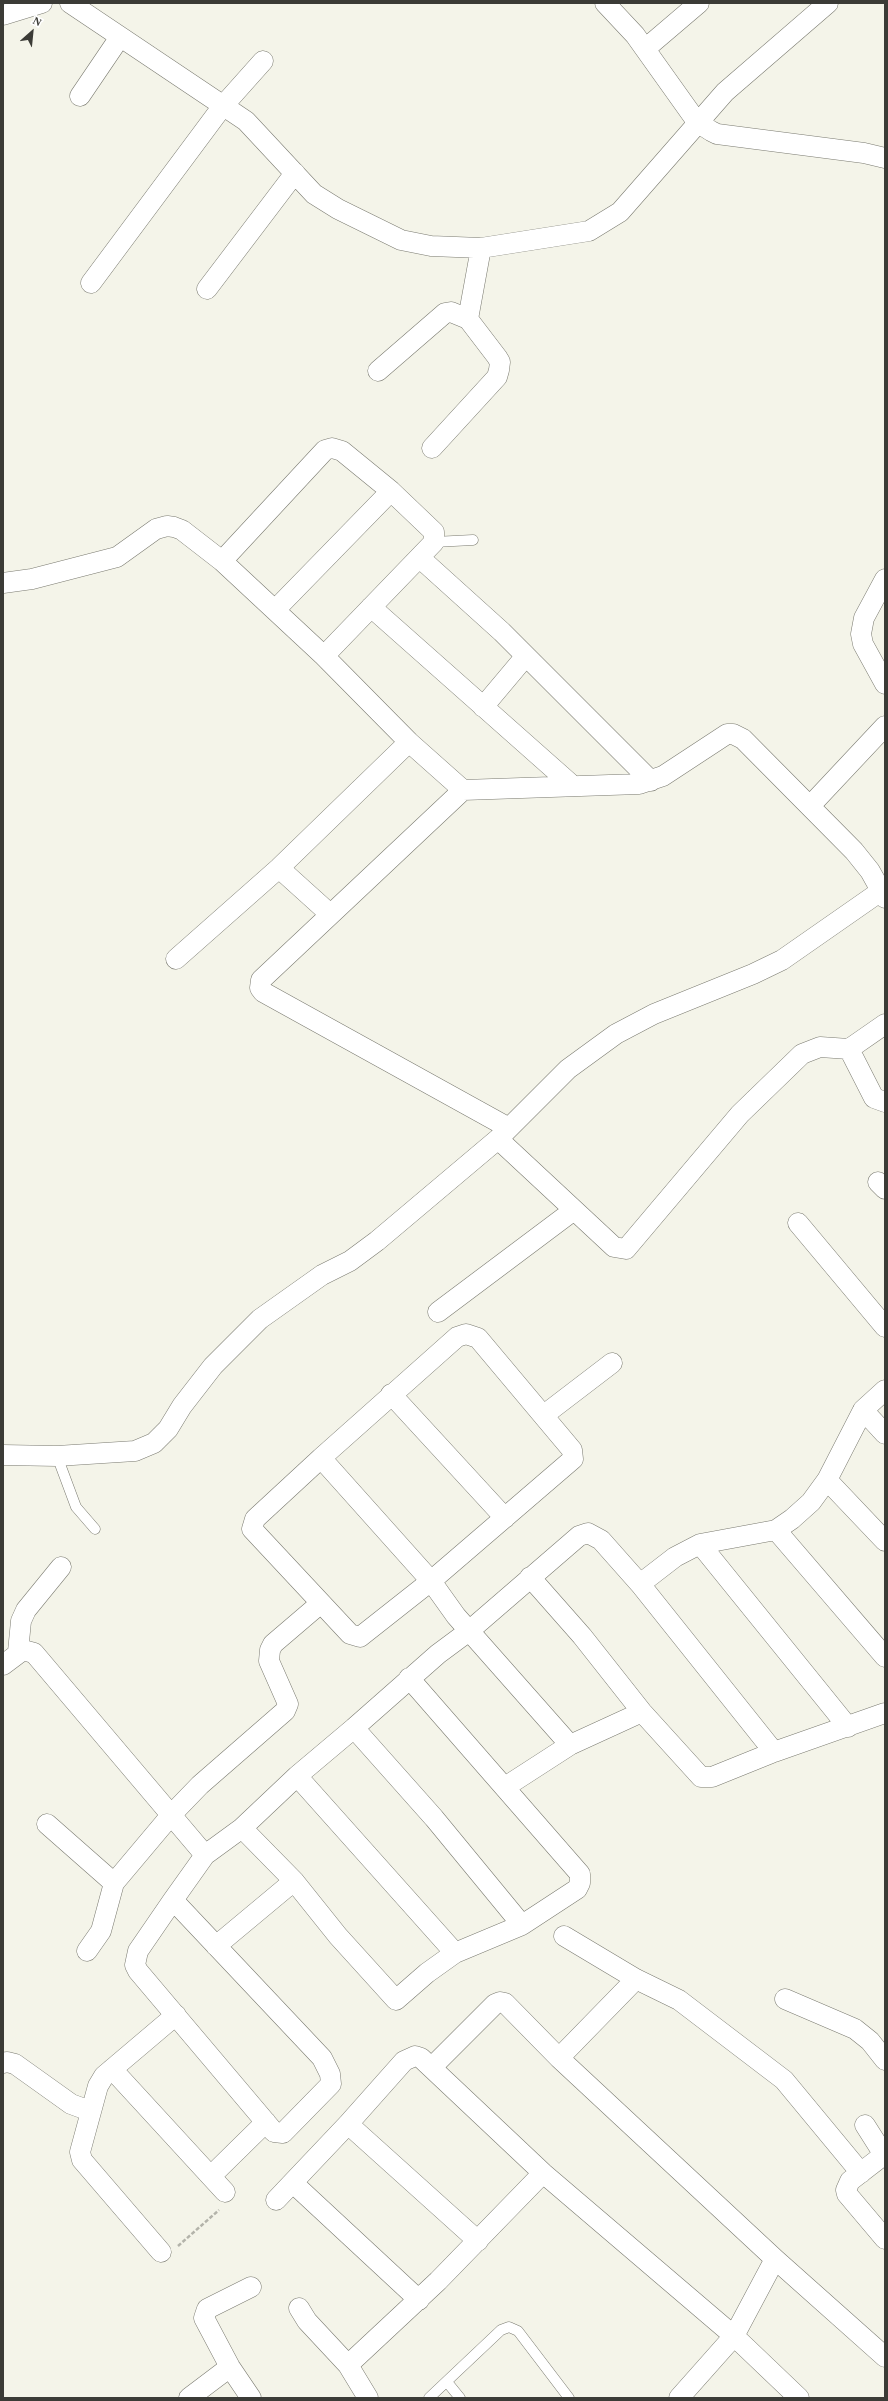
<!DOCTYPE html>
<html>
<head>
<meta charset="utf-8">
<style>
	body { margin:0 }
	#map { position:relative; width:888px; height:2401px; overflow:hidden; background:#f4f4e9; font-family:"Times New Roman",serif }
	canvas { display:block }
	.frame { position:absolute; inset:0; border:4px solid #3b3b36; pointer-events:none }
	.north { position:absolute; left:12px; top:12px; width:40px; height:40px; -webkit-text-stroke:3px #fff; paint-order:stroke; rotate:27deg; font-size:11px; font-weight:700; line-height:16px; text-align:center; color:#3b3b36 }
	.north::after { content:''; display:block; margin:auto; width:14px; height:18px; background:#3b3b36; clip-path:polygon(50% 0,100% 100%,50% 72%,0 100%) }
</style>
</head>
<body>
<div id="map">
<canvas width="888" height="2401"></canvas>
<div class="frame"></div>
<div class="north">N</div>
</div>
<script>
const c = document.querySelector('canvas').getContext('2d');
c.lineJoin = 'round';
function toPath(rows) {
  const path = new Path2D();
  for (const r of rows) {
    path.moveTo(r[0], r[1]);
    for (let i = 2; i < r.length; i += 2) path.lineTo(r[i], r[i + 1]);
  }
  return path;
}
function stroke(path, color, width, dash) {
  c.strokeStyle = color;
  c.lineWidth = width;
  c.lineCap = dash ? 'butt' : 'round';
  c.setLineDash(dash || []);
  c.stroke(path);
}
const service = toPath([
	[434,542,473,540],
	[57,1456,76,1507,95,1529],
	[447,2382,460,2398],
	[429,2398,501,2330,509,2327,518,2331,569,2398]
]);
const minor = toPath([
	[70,3,246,121,314,194,338,209,401,240,431,246,481,248,589,231,620,212,725,92,828,3],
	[605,3,635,35,697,122,711,131,717,134,864,153,885,158],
	[3,15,42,3],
	[645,49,699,3],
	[80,96,120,37],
	[91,283,222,107,263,61],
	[207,289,295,173],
	[378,371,445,313,451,312,468,319],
	[432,448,497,377,499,370,500,362,497,357,468,319,481,248],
	[420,558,502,632,651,781],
	[222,561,325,450,332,448,342,451,391,491,434,532,434,542,324,656],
	[885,579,864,618,861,634,863,644,885,684],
	[3,583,32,579,117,557,156,529,167,526,174,527,182,530,222,561,324,656,409,742,463,790,639,784,663,776,727,734,733,734,743,739,854,851,870,871,885,898],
	[371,607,573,786],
	[275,610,391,491],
	[483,707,525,657],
	[463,790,261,980,260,988,263,992,509,1128],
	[810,806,885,726],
	[279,868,330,914],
	[176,959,279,868,409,742],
	[849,1049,874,1098,885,1102],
	[498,1139,614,1247,626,1249,740,1114,802,1054,820,1047,849,1049,885,1024],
	[878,1182,885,1189],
	[798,1223,885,1327],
	[438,1312,574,1210],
	[391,1394,505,1518],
	[863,1410,885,1434],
	[544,1415,612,1363],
	[3,1455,57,1456,135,1451,154,1443,168,1429,182,1406,213,1366,260,1319,322,1275,350,1261,377,1241,498,1139,568,1069,616,1034,654,1014,753,974,782,960,881,891],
	[321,1458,255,1519,252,1529,350,1634,360,1637,431,1581,573,1459,572,1450,478,1338,466,1334,457,1337,321,1458,431,1581,456,1616,570,1745],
	[827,1480,885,1541],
	[776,1530,885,1657],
	[700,1544,848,1727],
	[530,1577,582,1636,642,1712,701,1777,712,1777,774,1752,885,1713],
	[640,1584,675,1557,700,1544,776,1530,792,1519,811,1502,827,1480,863,1410,885,1390],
	[18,1652,21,1621,26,1610,61,1567],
	[3,1665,23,1650,34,1653,205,1855],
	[354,1728,434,1818,522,1925,577,1889,580,1883,580,1874,409,1678],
	[297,1776,455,1953],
	[505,1787,570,1745,642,1712],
	[47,1824,114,1883],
	[242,1828,294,1881,338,1936,396,2000,427,1973,455,1953,522,1925],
	[173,1900,322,2058,330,2074,331,2084,283,2133,274,2132,138,1971,135,1965,138,1951,173,1900,205,1855,242,1828,297,1776,354,1728,438,1654,469,1631,579,1536,588,1533,601,1540,640,1584,774,1752],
	[564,1936,636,1979,679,2000,784,2080,861,2173],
	[216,1946,294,1881],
	[87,1951,101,1931,114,1883,172,1814,200,1785,285,1711,288,1704,269,1661,270,1650,273,1644,321,1603],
	[785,1999,855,2029,870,2041,885,2060],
	[559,2058,636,1979],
	[3,2063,7,2062,15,2064,71,2104,90,2111],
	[433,2066,495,2004,500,2002,505,2003,559,2058,775,2259,885,2357],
	[112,2069,225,2192],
	[348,2124,478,2241],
	[865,2125,884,2155],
	[885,2154,850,2181,846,2190,847,2194,885,2239],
	[211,2176,266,2122],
	[293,2183,419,2300],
	[276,2200,348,2124,404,2061,415,2056,421,2058,543,2173,734,2336,799,2398],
	[161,2252,82,2160,80,2152,98,2086,104,2076,176,2015],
	[299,2308,307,2321,348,2365,368,2398],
	[348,2365,438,2281,543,2173],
	[189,2398,230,2367],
	[251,2398,230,2367,204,2318,207,2309,251,2287],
	[679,2398,734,2336,775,2259]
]);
stroke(service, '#7a7a70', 11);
stroke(minor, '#7a7a70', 21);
stroke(toPath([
	[178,2246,219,2210]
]), '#b3b3aa', 2.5, [4, 2]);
stroke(service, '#fff', 10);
stroke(minor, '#fff', 20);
</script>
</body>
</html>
